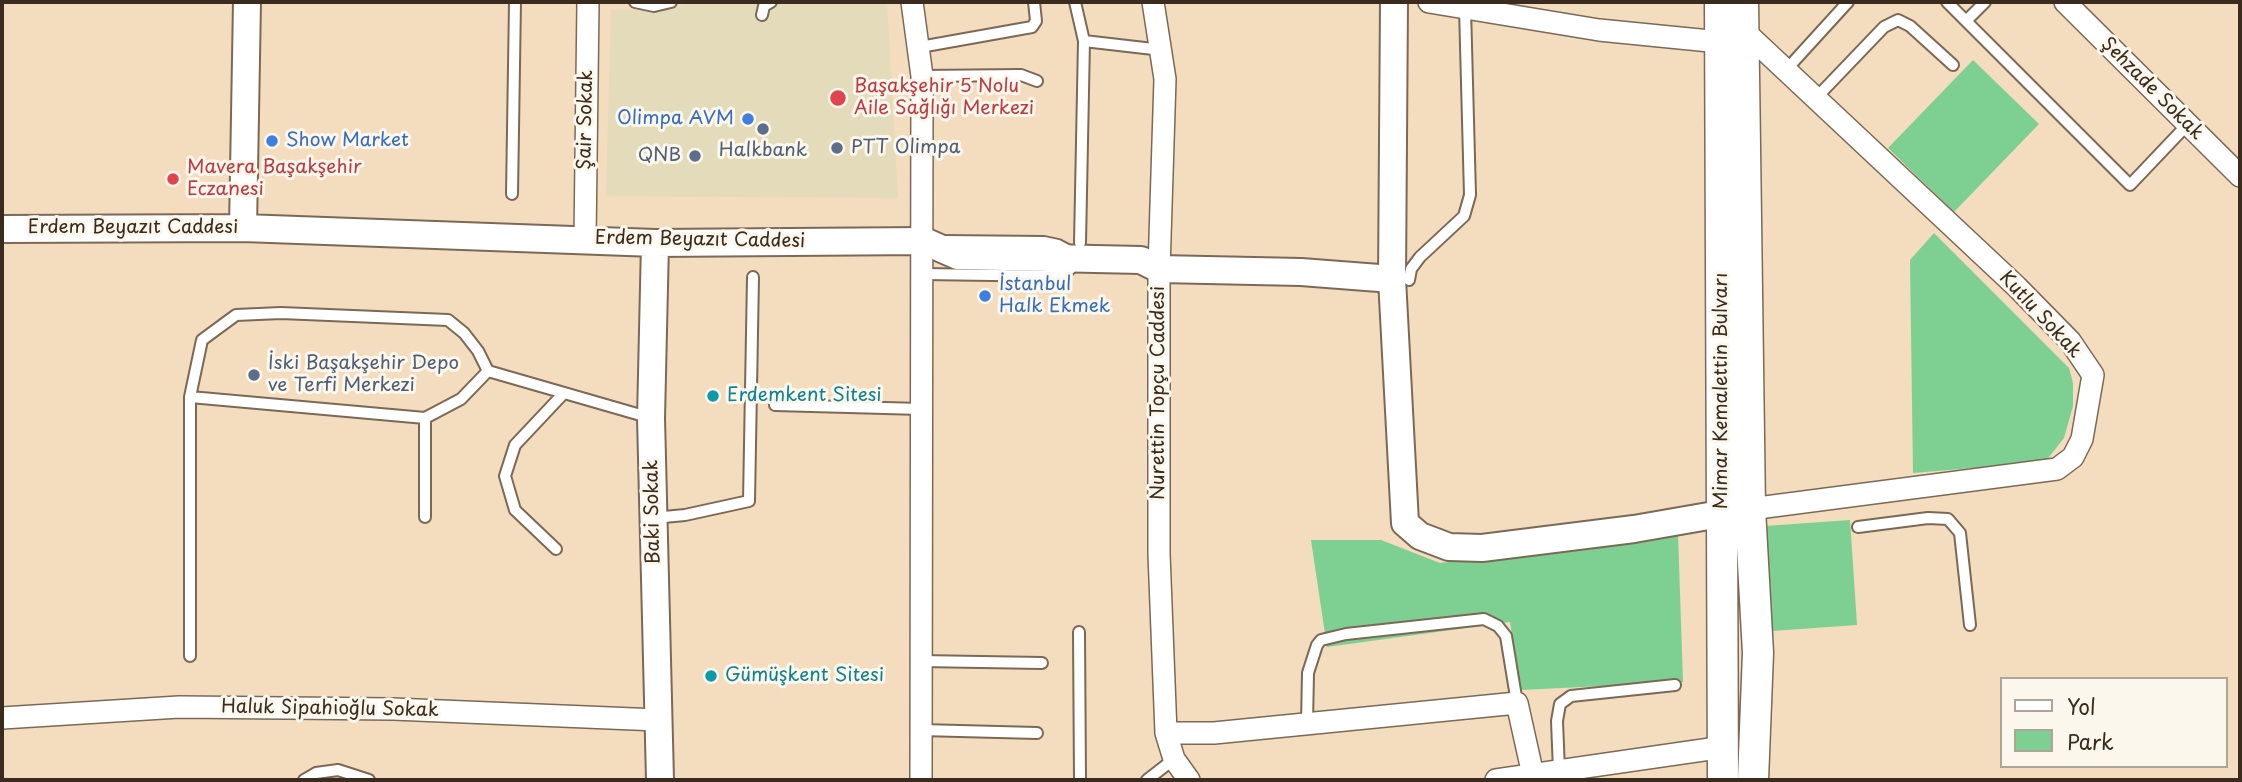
<!DOCTYPE html>
<html>
<head>
<meta charset="utf-8">
<style>
	body { margin:0 }
	#map { position:relative; width:2242px; height:782px; overflow:hidden; background:#f4dcbe; font-family:"Playpen Sans",sans-serif }
	canvas { display:block }
	.frame { position:absolute; inset:0; border:4px solid #3b2a1e; pointer-events:none }
	.legend { position:absolute; left:2000px; top:677px; width:228px; height:91px; box-sizing:border-box; background:#fbf7ec; border:2px solid #aea59a; margin:0; padding:9px 12px; list-style:none; font-size:21px; color:#3b2a1e }
	.legend li { display:flex; align-items:center; gap:14px; height:35px }
	.legend b { width:35px; border:2px solid #aea59a }
</style>
</head>
<body>
<div id="map">
<canvas width="2242" height="782"></canvas>
<div class="frame"></div>
<ul class="legend">
<li><b style="height:9px;background:#fff"></b>Yol</li>
<li><b style="height:19px;background:#7dd092"></b>Park</li>
</ul>
</div>
<script>
const c = document.querySelector('canvas').getContext('2d');
c.lineJoin = 'round';
function fillPath(path, color) {
  c.fillStyle = color;
  c.fill(path, 'evenodd');
}
function toPath(rows) {
  const path = new Path2D();
  for (const r of rows) {
    path.moveTo(r[0], r[1]);
    for (let i = 2; i < r.length; i += 2) path.lineTo(r[i], r[i + 1]);
  }
  return path;
}
function stroke(path, color, width, dash) {
  c.strokeStyle = color;
  c.lineWidth = width;
  c.lineCap = dash ? 'butt' : 'round';
  c.setLineDash(dash || []);
  c.stroke(path);
}
function drawText(font, color, halo, rows, align = 'center') {
  c.font = font + ' "Playpen Sans",sans-serif';
  c.lineWidth = 6;
  c.setLineDash([]);
  c.textBaseline = 'middle';
  c.strokeStyle = halo;
  c.fillStyle = color;
  for (const [text, x, y, turn = 0] of rows) {
    c.save();
    c.translate(x, y);
    c.rotate((+turn || 0) * Math.PI / 180);
    c.textAlign = isNaN(turn) ? turn : align;
    if (halo) c.strokeText(text, 0, 0);
    c.fillText(text, 0, 0);
    c.restore();
  }
}
fillPath(toPath([
	[686,2,887,2,898,198,606,196,611,10,672,10]
]), '#e4dbba');
fillPath(toPath([
	[1973,60,2039,124,1954,212,1888,148],
	[1934,233,2069,368,2073,383,2073,406,2064,438,2045,462,1913,473,1910,260],
	[1850,520,1857,625,1772,631,1765,526],
	[1678,534,1683,682,1521,690,1510,622,1327,647,1311,540,1381,540,1440,563]
]), '#7dd092');
const service = toPath([
	[635,2,654,6,671,2],
	[1075,2,1084,41,1080,243],
	[1947,2,2130,185,2187,125],
	[762,15,764,6,771,2],
	[1966,21,1985,2],
	[1084,41,1162,50],
	[920,47,1032,27,1036,21,1034,2],
	[1786,70,1848,2],
	[922,76,1021,75,1037,81],
	[1816,98,1884,27,1898,20,1910,26,1953,65],
	[512,194,515,2],
	[943,241,1044,242,1058,245,1071,252],
	[923,274,1062,276,1077,263],
	[1409,280,1411,269,1420,257,1464,216,1470,195,1465,8],
	[190,397,425,418,461,399,488,371],
	[775,405,921,409],
	[425,517,425,418],
	[653,518,685,515,749,501,753,277],
	[1858,527,1928,518,1948,519,1960,533,1970,625],
	[556,549,515,510,505,476,515,445,564,393],
	[1079,632,1080,780],
	[190,656,190,397,202,340,236,315,281,313,448,320,464,333,478,351,488,371,651,418],
	[920,661,1042,663],
	[1307,723,1308,673,1317,645,1321,640,1346,634,1484,619,1498,626,1506,636,1517,703],
	[921,730,1037,733],
	[1559,771,1557,721,1560,704,1571,696,1675,685],
	[304,780,316,773,338,770,369,780],
	[1147,780,1174,759]
]);
const minor = toPath([
	[912,2,922,76,921,780],
	[1153,2,1165,79,1159,269,1159,554,1166,733,1174,759,1189,780],
	[1429,2,1599,30,1720,42],
	[2065,2,2240,176],
	[1743,30,2017,287,2070,341,2093,375,2082,439,2073,457,2057,469,1750,509],
	[585,239,588,2],
	[2,718,179,707,393,709,658,720],
	[1166,733,1214,733,1517,703,1533,775],
	[1496,780,1724,747]
]);
const tertiary = toPath([
	[1394,2,1392,279,1405,523,1420,536,1449,547,1482,548,1634,529,1743,510],
	[243,228,247,2],
	[2,229,243,228,655,243,924,241,958,256,1141,260,1159,269,1301,272,1392,279],
	[655,243,651,418,660,780]
]);
const secondary = toPath([
	[1720,2,1723,780],
	[1743,2,1750,509,1758,653,1753,780]
]);
stroke(service, '#7c6856', 14);
stroke(minor, '#7c6856', 24);
stroke(tertiary, '#7c6856', 30);
stroke(secondary, '#7c6856', 33);
stroke(service, '#fff', 10);
stroke(minor, '#fff', 21);
stroke(tertiary, '#fff', 26);
stroke(secondary, '#fff', 30);
for (const [x, y, r, color] of [
	[838,98,9,"#e0444e"],
	[748,119,7,"#3f7fe0"],
	[763,129,7,"#5c6f8a"],
	[272,141,7,"#3f7fe0"],
	[837,148,7,"#5c6f8a"],
	[695,156,7,"#5c6f8a"],
	[173,179,7,"#e0444e"],
	[985,296,7,"#3f7fe0"],
	[254,375,7,"#5c6f8a"],
	[713,396,7,"#0f9aa8"],
	[711,676,7,"#0f9aa8"]
]) {
  const dot = new Path2D();
  dot.arc(x, y, r, 0, 2 * Math.PI);
  c.fillStyle = color;
  c.fill(dot);
  stroke(dot, '#fbf7ec', 2.5);
}
drawText('19px', '#be3a42', '#fbf7ec', [
	["Başakşehir 5 Nolu",854,87],
	["Aile Sağlığı Merkezi",854,109],
	["Mavera Başakşehir",187,168],
	["Eczanesi",187,190]
], 'left');
drawText('19px', '#3b2a1e', '#fbf7ec', [
	["Şehzade Sokak",2152,89,45],
	["Şair Sokak",586,120,-89],
	["Erdem Beyazıt Caddesi",133,228],
	["Erdem Beyazıt Caddesi",700,240,1],
	["Kutlu Sokak",2040,315,47],
	["Mimar Kemalettin Bulvarı",1722,391,-90],
	["Nurettin Topçu Caddesi",1159,393,-90],
	["Baki Sokak",653,512,-91],
	["Haluk Sipahioğlu Sokak",330,709,1]
]);
drawText('19px', '#366cbe', '#fbf7ec', [
	["Olimpa AVM",734,119,"right"],
	["Show Market",286,141],
	["İstanbul",999,285],
	["Halk Ekmek",999,307]
], 'left');
drawText('19px', '#4e5e75', '#fbf7ec', [
	["PTT Olimpa",851,148],
	["Halkbank",763,151,"center"],
	["QNB",681,156,"right"],
	["İski Başakşehir Depo",268,364],
	["ve Terfi Merkezi",268,386]
], 'left');
drawText('19px', '#0d838f', '#fbf7ec', [
	["Erdemkent Sitesi",727,396],
	["Gümüşkent Sitesi",725,676]
], 'left');
</script>
</body>
</html>
